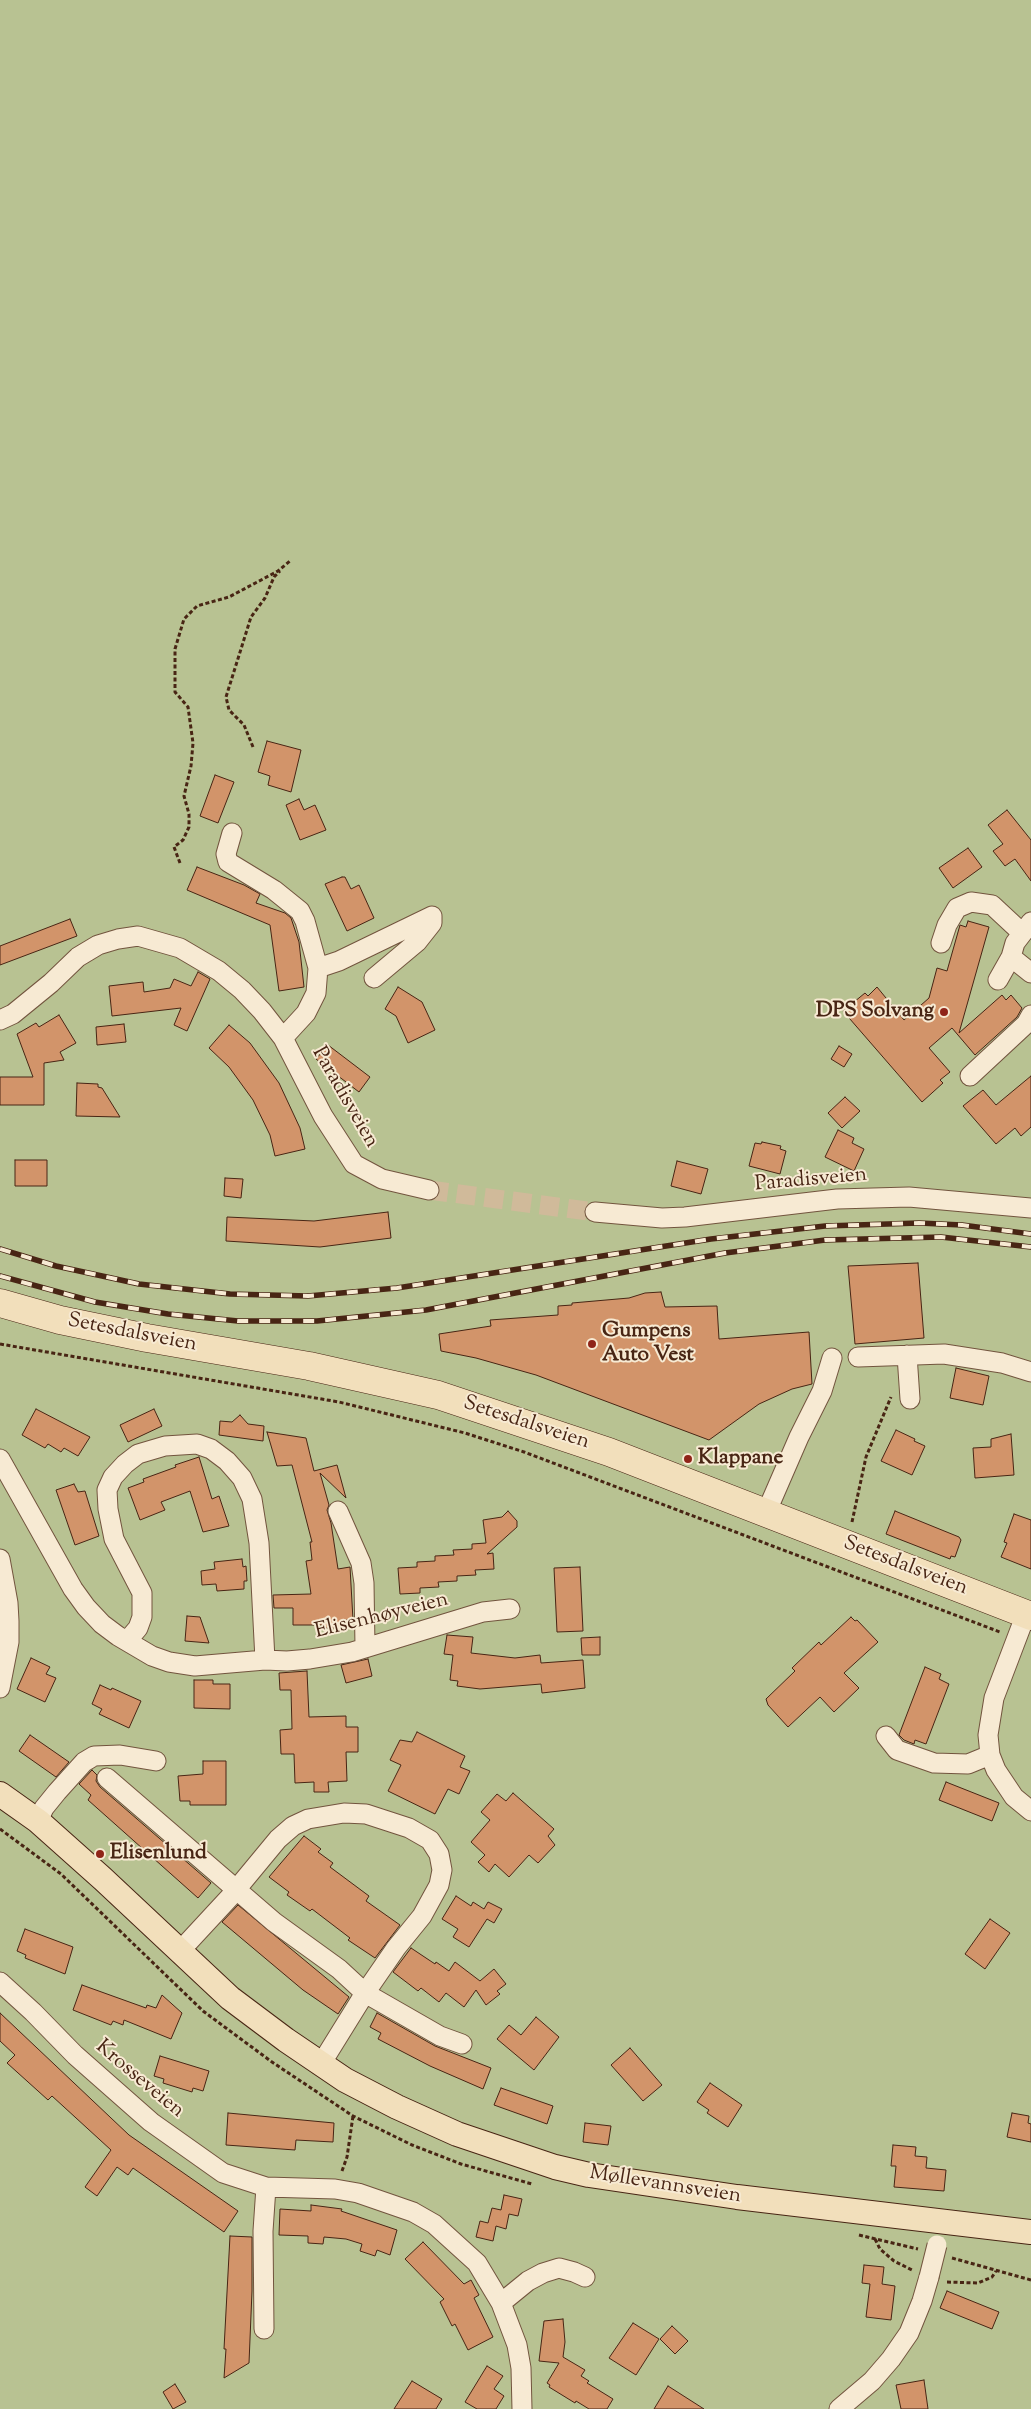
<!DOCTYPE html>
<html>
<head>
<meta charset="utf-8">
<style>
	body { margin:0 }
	canvas { display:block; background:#f2dfbb }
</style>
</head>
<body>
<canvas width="1031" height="2409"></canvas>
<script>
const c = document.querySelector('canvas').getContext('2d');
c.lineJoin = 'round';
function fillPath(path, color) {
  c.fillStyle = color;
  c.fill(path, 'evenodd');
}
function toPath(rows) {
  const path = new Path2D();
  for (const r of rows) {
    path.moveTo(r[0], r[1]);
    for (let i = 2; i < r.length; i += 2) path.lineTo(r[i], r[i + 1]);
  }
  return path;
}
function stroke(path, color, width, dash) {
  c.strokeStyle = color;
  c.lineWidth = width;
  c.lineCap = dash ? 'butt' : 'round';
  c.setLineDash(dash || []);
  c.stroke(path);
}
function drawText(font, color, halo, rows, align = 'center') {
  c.font = font + ' "Sorts Mill Goudy",serif';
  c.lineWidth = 4;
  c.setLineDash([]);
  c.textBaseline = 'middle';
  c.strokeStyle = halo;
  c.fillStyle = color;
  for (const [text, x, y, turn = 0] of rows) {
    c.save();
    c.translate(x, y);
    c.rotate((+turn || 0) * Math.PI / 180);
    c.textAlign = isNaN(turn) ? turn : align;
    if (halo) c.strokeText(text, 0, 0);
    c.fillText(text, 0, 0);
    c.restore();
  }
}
fillPath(toPath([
	[0,0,1031,0,1031,2409,0,2409]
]), '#b8c292');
const building = toPath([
	[267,741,301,750,291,792,268,785,270,776,258,772,267,741],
	[215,775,234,782,218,823,200,816,215,775],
	[299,799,304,810,315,805,326,830,300,840,286,805,299,799],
	[1007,810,1031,840,1031,881,1015,859,1005,866,993,851,1003,844,988,825,1007,810],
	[968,848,982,867,953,888,939,868,968,848],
	[197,867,244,885,260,894,256,903,285,913,291,918,299,942,304,987,279,991,270,925,187,890,197,867],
	[342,877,345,877,351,889,359,885,374,918,347,931,325,884,342,877],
	[70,919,77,936,0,965,0,946,70,919],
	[968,921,989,927,959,1033,1002,995,1006,1000,1011,995,1022,1008,1017,1017,975,1055,952,1028,929,1048,950,1072,940,1080,943,1083,922,1102,843,1011,865,993,868,996,877,987,904,1020,929,998,937,968,947,971,960,925,966,927,968,921],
	[198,972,210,979,187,1031,174,1025,181,1008,112,1016,109,986,143,982,144,992,170,988,174,979,191,986,198,972],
	[398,987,422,1002,435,1030,408,1043,396,1016,385,1009,398,987],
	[59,1015,76,1043,60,1052,64,1060,44,1063,44,1105,0,1105,0,1077,33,1077,17,1034,36,1023,39,1027,59,1015],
	[124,1024,126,1042,97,1045,96,1027,124,1024],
	[229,1025,250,1043,279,1083,300,1128,305,1149,275,1156,270,1135,253,1100,229,1067,209,1048,229,1025],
	[328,1045,370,1077,359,1092,316,1059,328,1045],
	[839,1046,852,1054,844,1067,831,1059,839,1046],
	[1031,1076,1031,1127,1021,1136,1015,1128,996,1144,963,1106,983,1090,996,1105,1031,1076],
	[77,1083,98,1084,98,1087,102,1088,120,1117,76,1116,77,1083],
	[845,1097,860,1111,842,1128,828,1113,845,1097],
	[838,1130,854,1138,852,1143,864,1149,854,1171,825,1157,838,1130],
	[762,1142,781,1146,780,1149,786,1151,780,1174,749,1166,755,1143,761,1144,762,1142],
	[15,1160,47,1160,47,1186,15,1186,15,1160],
	[677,1161,708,1169,701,1194,671,1186,677,1161],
	[225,1178,243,1179,241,1198,224,1196,225,1178],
	[388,1212,391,1238,320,1247,226,1241,227,1217,314,1221,388,1212],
	[918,1263,924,1338,855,1344,848,1266,918,1263],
	[661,1292,665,1307,717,1306,719,1339,809,1332,812,1384,792,1389,759,1404,709,1440,536,1375,476,1358,441,1351,439,1334,491,1326,490,1320,558,1315,558,1306,572,1305,572,1303,629,1298,645,1293,661,1292],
	[956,1368,989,1376,983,1405,950,1398,956,1368],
	[36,1409,90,1437,78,1456,64,1448,61,1452,48,1444,45,1448,22,1435,36,1409],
	[154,1409,162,1426,128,1442,120,1425,154,1409],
	[240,1415,248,1424,264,1426,263,1441,219,1435,220,1421,232,1422,240,1415],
	[896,1430,915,1439,914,1441,925,1446,912,1475,881,1461,896,1430],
	[267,1432,306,1438,314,1471,337,1465,346,1498,320,1473,329,1505,327,1510,331,1523,338,1569,350,1567,353,1620,344,1620,344,1628,324,1628,324,1625,293,1625,293,1608,274,1608,273,1595,311,1594,306,1561,312,1560,310,1542,312,1542,292,1465,277,1466,267,1432],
	[1011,1434,1014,1475,975,1478,973,1448,991,1447,991,1439,1011,1434],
	[199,1457,212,1499,219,1496,229,1526,203,1532,190,1491,161,1502,165,1510,140,1520,128,1488,144,1482,143,1479,176,1467,175,1465,199,1457],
	[74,1484,78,1492,85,1491,99,1536,75,1545,56,1490,74,1484],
	[508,1511,517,1521,517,1527,487,1554,493,1553,494,1569,475,1570,476,1575,457,1576,457,1581,438,1582,439,1587,420,1588,420,1593,400,1594,398,1568,417,1567,417,1562,435,1561,435,1556,454,1555,453,1550,472,1549,472,1544,486,1543,483,1520,502,1517,508,1511],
	[895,1511,959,1537,961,1540,955,1557,951,1556,950,1559,886,1534,895,1511],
	[1014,1514,1031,1520,1031,1569,1001,1557,1007,1543,1004,1542,1014,1514],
	[242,1559,243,1567,246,1566,247,1581,244,1581,244,1589,217,1591,216,1584,202,1585,201,1571,215,1569,214,1562,242,1559],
	[580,1567,583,1631,557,1632,554,1568,580,1567],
	[187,1616,200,1617,209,1643,185,1641,187,1616],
	[851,1617,855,1621,857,1620,878,1642,844,1673,859,1688,834,1712,820,1697,788,1727,768,1705,766,1699,795,1671,792,1668,819,1642,821,1645,851,1617],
	[447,1635,473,1637,471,1653,515,1658,540,1655,541,1663,583,1660,585,1688,542,1693,541,1684,480,1689,457,1686,458,1681,450,1680,453,1655,444,1654,447,1635],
	[600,1637,600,1655,582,1655,581,1638,600,1637],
	[31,1658,50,1667,46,1674,56,1678,45,1702,17,1689,31,1658],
	[368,1659,372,1676,346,1683,341,1665,368,1659],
	[925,1667,941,1674,939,1679,949,1684,926,1744,915,1740,914,1744,904,1740,899,1735,925,1667],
	[307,1671,309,1717,346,1716,346,1727,358,1727,358,1752,346,1752,347,1781,328,1782,329,1792,314,1792,314,1782,295,1783,294,1754,281,1754,280,1730,292,1729,291,1690,280,1690,279,1673,307,1671],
	[194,1680,213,1680,213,1684,230,1684,230,1709,194,1708,194,1680],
	[100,1685,111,1690,112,1688,141,1701,129,1728,99,1714,102,1709,92,1704,100,1685],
	[417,1732,465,1756,460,1767,470,1771,459,1794,448,1789,435,1814,388,1791,401,1765,390,1760,400,1740,412,1742,417,1732],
	[30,1735,69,1762,56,1777,19,1751,30,1735],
	[203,1761,226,1761,226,1805,190,1805,190,1801,180,1801,178,1776,203,1774,203,1761],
	[92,1770,97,1775,96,1781,100,1787,211,1883,198,1898,88,1800,91,1795,79,1784,92,1770],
	[946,1782,999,1803,992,1821,939,1800,946,1782],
	[513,1793,554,1829,548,1836,555,1845,538,1863,529,1855,509,1877,495,1864,489,1872,478,1862,485,1855,471,1842,490,1820,481,1812,497,1794,506,1801,513,1793],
	[304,1836,321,1849,318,1852,333,1863,330,1867,369,1896,366,1901,400,1925,375,1958,348,1940,350,1938,312,1909,310,1911,287,1895,289,1892,269,1877,304,1836],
	[456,1896,471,1906,473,1902,484,1909,488,1902,502,1909,494,1923,487,1919,469,1947,453,1937,458,1929,442,1919,456,1896],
	[238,1905,349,1997,338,2014,303,1990,222,1922,238,1905],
	[990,1919,1010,1933,985,1969,965,1954,990,1919],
	[25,1929,73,1947,65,1974,25,1958,26,1955,17,1951,25,1929],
	[411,1948,435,1964,436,1962,449,1971,455,1962,480,1981,494,1969,506,1984,497,1991,500,1994,486,2005,476,1990,464,2007,446,1993,439,2002,421,1988,418,1991,393,1972,411,1948],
	[82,1985,146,2008,147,2005,156,2008,162,1995,182,2013,171,2039,124,2020,123,2025,113,2021,111,2025,73,2010,82,1985],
	[0,2013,129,2135,238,2211,224,2232,133,2168,128,2175,117,2167,97,2196,85,2187,111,2150,52,2096,48,2100,7,2063,15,2055,0,2041,0,2013],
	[377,2013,435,2046,491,2068,483,2089,430,2066,378,2039,381,2033,370,2027,377,2013],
	[536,2017,559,2037,534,2070,497,2039,509,2025,521,2035,536,2017],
	[630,2048,662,2085,643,2101,611,2065,630,2048],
	[160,2056,209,2071,203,2091,193,2088,192,2092,163,2083,164,2079,154,2076,160,2056],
	[710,2083,742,2105,728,2127,707,2113,709,2110,697,2102,710,2083],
	[501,2088,553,2106,547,2124,494,2105,501,2088],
	[228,2113,334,2123,333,2142,296,2140,295,2150,226,2145,228,2113],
	[1012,2113,1029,2116,1028,2123,1031,2124,1031,2142,1007,2137,1012,2113],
	[585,2123,611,2126,608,2145,583,2142,585,2123],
	[893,2145,916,2147,915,2156,927,2157,926,2168,946,2170,944,2191,894,2187,896,2166,891,2166,893,2145],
	[504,2195,522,2199,518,2216,509,2214,506,2229,496,2226,493,2241,476,2237,480,2221,488,2223,492,2208,501,2210,504,2195],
	[311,2205,342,2209,341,2211,397,2230,390,2255,377,2250,375,2256,360,2251,362,2244,346,2239,324,2237,323,2244,308,2243,308,2236,279,2235,280,2209,311,2211,311,2205],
	[230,2236,252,2237,252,2291,249,2363,224,2378,226,2349,224,2349,230,2236],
	[423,2242,464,2284,471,2280,479,2295,474,2298,493,2337,468,2350,455,2324,452,2326,440,2302,444,2299,405,2259,423,2242],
	[864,2265,884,2267,882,2284,895,2286,891,2320,866,2317,870,2284,862,2283,864,2265],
	[947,2291,999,2312,992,2329,940,2308,947,2291],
	[563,2319,565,2342,563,2357,585,2370,581,2376,589,2381,587,2383,613,2399,607,2409,589,2409,576,2401,575,2403,549,2387,550,2385,547,2383,559,2363,539,2361,544,2321,563,2319],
	[633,2323,659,2339,636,2375,609,2358,633,2323],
	[672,2326,688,2341,675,2354,660,2339,672,2326],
	[487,2366,503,2376,494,2389,504,2396,496,2409,477,2409,465,2402,487,2366],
	[924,2380,928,2409,901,2409,896,2385,924,2380],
	[412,2381,442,2399,436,2409,394,2409,412,2381],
	[175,2384,186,2402,173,2409,163,2392,175,2384],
	[668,2386,704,2409,654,2409,668,2386]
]);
fillPath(building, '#d2946a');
stroke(building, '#482514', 1);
stroke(toPath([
	[429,1190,595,1212]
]), '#d0ba9a', 19, [19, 9]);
const minor = toPath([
	[232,833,226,854,228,862,274,890,300,911,305,921,318,968,316,993,306,1013,283,1038],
	[941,943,947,925,957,908,971,902,992,905,1021,932],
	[1011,957,1031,973],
	[318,968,339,961,432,916,432,923,417,942,374,978],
	[998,980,1011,957,1015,943,1031,922],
	[0,1020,13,1014,51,983,78,957,98,945,118,939,138,936,180,948,219,971,242,990,262,1011,283,1038,323,1116,354,1164,382,1179,429,1190],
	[970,1076,1026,1024,1031,1015],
	[595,1212,662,1218,685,1217,837,1199,909,1197,1031,1208],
	[907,1355,910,1399],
	[858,1357,944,1354,1002,1363,1031,1372],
	[0,1459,73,1589,86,1607,102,1624,118,1636,152,1656,169,1662,195,1666,265,1660,287,1661,310,1659,352,1652,483,1612,510,1609],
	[338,1511,361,1563,364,1583,365,1647],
	[766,1513,799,1437,822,1391,832,1358],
	[0,1559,8,1603,9,1621,9,1642,0,1688],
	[1026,1614,994,1698,988,1735,990,1755,996,1770,1014,1797,1031,1811],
	[127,1641,138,1628,142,1617,142,1593,114,1539,108,1509,107,1490,113,1477,125,1464,138,1454,165,1446,197,1444,211,1449,227,1461,242,1478,252,1499,259,1543,265,1660],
	[886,1736,897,1750,934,1763,968,1764,990,1755],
	[107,1778,274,1922,339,1969,365,1993,440,2036,462,2044],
	[38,1821,44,1808,57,1792,84,1762,94,1756,120,1755,156,1761],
	[180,1951,230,1897,278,1839,293,1826,308,1819,344,1813,366,1814,409,1828,430,1840,439,1854,442,1870,439,1885,422,1916,396,1948,365,1993,321,2064],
	[0,1982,33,2012,75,2055,151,2122,223,2173,266,2187,335,2189,358,2193,413,2212,434,2224,477,2263,501,2303,517,2345,521,2368,522,2409],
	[501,2303,528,2281,543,2273,559,2268,574,2272,585,2277],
	[264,2329,263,2231,266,2187],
	[839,2409,872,2381,891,2359,909,2333,922,2301,929,2277]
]);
const major = toPath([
	[0,1794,38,1821,103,1879,230,1998,286,2040,345,2080,397,2107,457,2134,555,2167,589,2175,737,2197,1031,2232]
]);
const highway = toPath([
	[0,1303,60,1320,147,1338,309,1366,438,1395,609,1452,1031,1616]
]);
stroke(minor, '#72543e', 21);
stroke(major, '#482514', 26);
stroke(highway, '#482514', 29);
stroke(toPath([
	[253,747,244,725,229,710,226,697,251,617,265,598,274,577,280,571],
	[180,863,174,847,183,840,189,827,189,814,184,796,191,766,193,743,188,707,175,692,175,649,184,619,197,606,229,597,278,571,290,561],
	[0,1344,339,1402,465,1433,524,1452,1000,1632],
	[852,1522,866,1457,891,1397],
	[0,1829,61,1874,203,2011,272,2062,353,2116,412,2145,461,2164,532,2184],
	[342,2171,347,2157,353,2116],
	[859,2235,918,2249],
	[875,2239,880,2249,894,2261,912,2270],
	[952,2258,1031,2280],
	[947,2282,978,2283,992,2277,996,2271]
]), '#482514', 3, [4, 2.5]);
stroke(minor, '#f7ead3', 19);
stroke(major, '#f2dfbb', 24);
stroke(highway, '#f2dfbb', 28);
const rail = toPath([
	[0,1249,56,1266,139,1284,230,1294,308,1296,397,1288,711,1239,825,1226,919,1223,962,1225,1031,1234],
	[0,1276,95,1302,168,1314,238,1321,317,1321,426,1310,725,1253,825,1240,941,1237,1031,1247]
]);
stroke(rail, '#482514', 5.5);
stroke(rail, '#f7ead3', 4, [11]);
const minorBridge = toPath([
	[929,2277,937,2245]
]);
stroke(minorBridge, '#72543e', 21, []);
stroke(minorBridge, '#f7ead3', 19);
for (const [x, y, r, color] of [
	[944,1012,5,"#8f2418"],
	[592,1344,5,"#8f2418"],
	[688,1459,5,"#8f2418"],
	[100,1854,5,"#8f2418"]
]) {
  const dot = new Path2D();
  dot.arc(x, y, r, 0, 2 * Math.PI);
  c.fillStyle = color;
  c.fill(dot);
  stroke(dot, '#f7ead3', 2);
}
drawText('bold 21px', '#482514', '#f7ead3', [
	["DPS Solvang",934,1012,"right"],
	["Gumpens",602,1332],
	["Auto Vest",602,1356],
	["Klappane",698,1459],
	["Elisenlund",110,1854]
], 'left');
drawText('21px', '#482514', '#f7ead3', [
	["Paradisveien",344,1098,60],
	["Paradisveien",811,1181,-5],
	["Setesdalsveien",132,1334,11],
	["Setesdalsveien",526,1424,18],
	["Setesdalsveien",905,1567,21],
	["Elisenhøyveien",382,1617,-14],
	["Krosseveien",139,2080,40],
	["Møllevannsveien",665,2186,9]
]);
</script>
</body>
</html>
